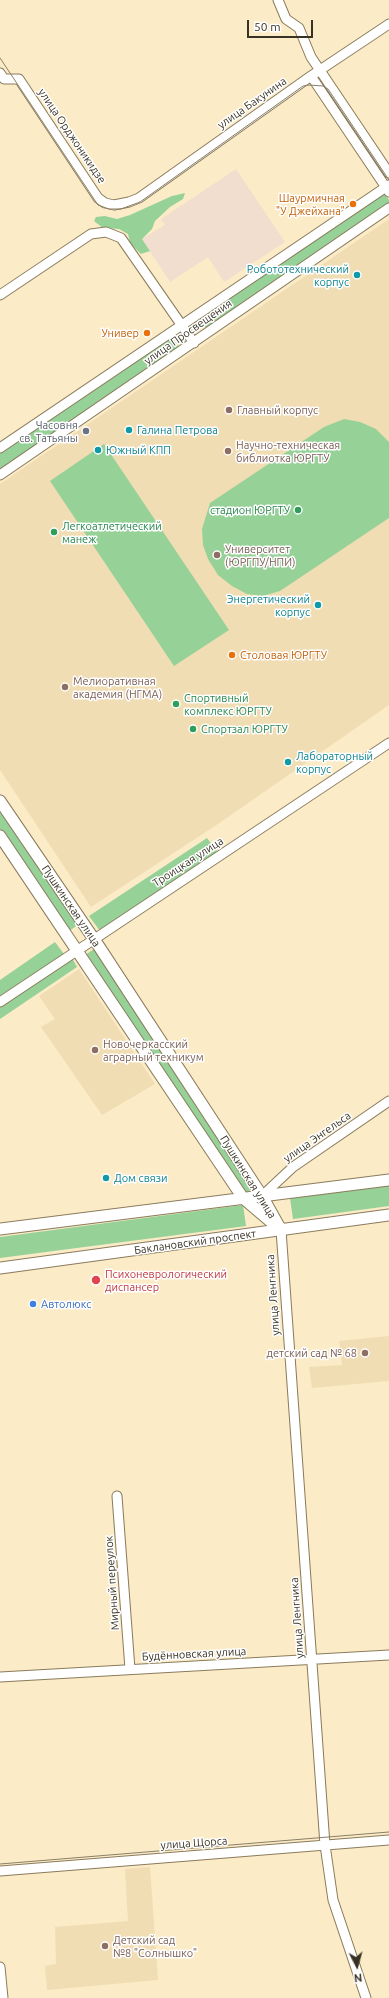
<!DOCTYPE html>
<html>
<head>
<meta charset="utf-8">
<style>
	body { margin:0 }
	#map { position:relative; width:389px; height:1998px; overflow:hidden; background:#fbebc7; font-family:Ubuntu,sans-serif }
	canvas { display:block }
	.north { position:absolute; left:337px; top:1946px; width:40px; height:40px; -webkit-text-stroke:3px #fff; paint-order:stroke; rotate:174deg; font-size:11px; font-weight:700; line-height:16px; text-align:center; color:#383224 }
	.north::after { content:''; display:block; margin:auto; width:14px; height:18px; background:#383224; clip-path:polygon(50% 0,100% 100%,50% 72%,0 100%) }
	.scale { position:absolute; left:247px; top:20px; width:66px; height:18px; box-sizing:border-box; border:2px solid #383224; border-top:0; padding-left:5px; font-size:12px; line-height:14px; white-space:nowrap; color:#383224; -webkit-text-stroke:3px #fff; paint-order:stroke }
</style>
</head>
<body>
<div id="map">
<canvas width="389" height="1998"></canvas>
<div class="north">N</div>
<div class="scale">50 m</div>
</div>
<script>
const c = document.querySelector('canvas').getContext('2d');
c.lineJoin = 'round';
function fillPath(path, color) {
  c.fillStyle = color;
  c.fill(path, 'evenodd');
}
function toPath(rows) {
  const path = new Path2D();
  for (const r of rows) {
    path.moveTo(r[0], r[1]);
    for (let i = 2; i < r.length; i += 2) path.lineTo(r[i], r[i + 1]);
  }
  return path;
}
function stroke(path, color, width, dash) {
  c.strokeStyle = color;
  c.lineWidth = width;
  c.lineCap = dash ? 'butt' : 'round';
  c.setLineDash(dash || []);
  c.stroke(path);
}
function drawText(font, color, halo, rows, align = 'center') {
  c.font = font + ' Ubuntu,sans-serif';
  c.lineWidth = 3;
  c.setLineDash([]);
  c.textBaseline = 'middle';
  c.strokeStyle = halo;
  c.fillStyle = color;
  for (const [text, x, y, turn = 0] of rows) {
    c.save();
    c.translate(x, y);
    c.rotate((+turn || 0) * Math.PI / 180);
    c.textAlign = isNaN(turn) ? turn : align;
    if (halo) c.strokeText(text, 0, 0);
    c.fillText(text, 0, 0);
    c.restore();
  }
}
fillPath(toPath([
	[236,169,285,242,224,282,208,257,170,282,142,239,165,225,161,219]
]), '#f2decf');
fillPath(toPath([
	[389,219,389,705,218,824,91,907,0,770,0,484],
	[79,969,155,1084,102,1115,41,1027,55,1019,39,996],
	[389,1336,389,1381,312,1388,309,1367,342,1365,339,1341],
	[150,1867,158,1980,47,1990,45,1966,56,1964,55,1927,128,1921,125,1869]
]), '#f1ddb3');
fillPath(toPath([
	[383,191,389,200,389,206,208,331,199,318],
	[185,193,183,199,170,207,155,221,152,229,142,239,150,251,141,254,130,243,128,234,119,229,103,228,94,221,96,217,105,216,117,219,130,215,172,196],
	[171,336,180,349,0,474,0,451],
	[344,419,360,422,376,429,389,442,389,518,280,591,263,596,247,594,232,586,218,575,208,559,203,545,202,529,210,503,324,427],
	[104,444,229,630,174,666,50,481],
	[0,808,79,924,68,932,0,829],
	[207,838,217,851,211,859,100,931,89,916],
	[55,942,64,954,0,997,0,980],
	[94,949,253,1188,244,1194,85,955],
	[71,956,77,967,0,1019,0,1005],
	[389,1185,389,1206,293,1219,290,1198],
	[243,1205,246,1226,0,1258,0,1237]
]), '#96d198');
const minor = toPath([
	[278,0,286,19,299,28,311,57,389,173],
	[0,73,4,79,19,79,98,198,105,203,114,205,129,202,139,198,311,76,389,24],
	[311,76,389,192],
	[0,295,91,234,106,232,121,238,194,343],
	[0,448,389,185],
	[0,475,389,208],
	[0,1002,389,743],
	[262,1196,293,1167,389,1101],
	[281,1230,325,1845,333,1900,366,1998],
	[117,1496,130,1669],
	[0,1677,389,1655],
	[0,1871,389,1840],
	[0,1967,3,1998]
]);
const major = toPath([
	[0,801,100,948,262,1196,281,1230],
	[0,836,243,1198,276,1226],
	[0,1229,389,1180],
	[0,1268,389,1215]
]);
stroke(minor, '#8a7b5b', 11);
stroke(major, '#8a7b5b', 13);
stroke(minor, '#fff', 9);
stroke(major, '#fff', 11);
stroke(toPath([
	[0,58,98,205,109,209,121,209,140,202,303,86,309,85,323,86,328,89,389,180],
	[0,1864,389,1832]
]), '#8a7f68', 1);
for (const [x, y, r, color] of [
	[353,204,4,"#e8710a"],
	[357,275,4,"#0f9aa8"],
	[147,333,4,"#e8710a"],
	[229,410,4,"#8d6e63"],
	[129,430,4,"#0f9aa8"],
	[86,431,4,"#6b7280"],
	[98,450,4,"#0f9aa8"],
	[228,451,4,"#8d6e63"],
	[298,510,4,"#2e9e5b"],
	[54,532,4,"#2e9e5b"],
	[217,555,4,"#8d6e63"],
	[318,605,4,"#0f9aa8"],
	[232,655,4,"#e8710a"],
	[65,687,4,"#8d6e63"],
	[176,704,4,"#2e9e5b"],
	[193,729,4,"#2e9e5b"],
	[288,762,4,"#0f9aa8"],
	[95,1050,4,"#8d6e63"],
	[106,1178,4,"#0f9aa8"],
	[96,1280,5,"#e0444e"],
	[33,1304,4,"#3f7fe0"],
	[365,1353,4,"#8d6e63"],
	[105,1946,4,"#8d6e63"]
]) {
  const dot = new Path2D();
  dot.arc(x, y, r, 0, 2 * Math.PI);
  c.fillStyle = color;
  c.fill(dot);
  stroke(dot, '#fff', 1.5);
}
drawText('11px', '#383224', '#fff', [
	["улица Бакунина",252,103,-35],
	["улица Орджоникидзе",72,136,56],
	["улица Просвещения",188,332,-35],
	["Троицкая улица",188,862,-33],
	["Пушкинская улица",71,906,56],
	["улица Энгельса",317,1137,-35],
	["Пушкинская улица",248,1177,58],
	["Баклановский проспект",195,1242,-8],
	["улица Ленгника",273,1295,-94],
	["Мирный переулок",112,1583,-94],
	["улица Ленгника",297,1618,-94],
	["Будённовская улица",194,1654,-3],
	["улица Щорса",194,1843,-4]
]);
drawText('11px', '#c56008', '#fff', [
	["Шаурмичная",345,198],
	["\"У Джейхана\"",345,211],
	["Универ",139,333],
	["Столовая ЮРГТУ",240,655,"left"]
], 'right');
drawText('11px', '#0d838f', '#fff', [
	["Робототехнический",349,269,"right"],
	["корпус",349,282,"right"],
	["Галина Петрова",137,430],
	["Южный КПП",106,450],
	["Энергетический",310,599,"right"],
	["корпус",310,612,"right"],
	["Лабораторный",296,756],
	["корпус",296,769],
	["Дом связи",114,1178]
], 'left');
drawText('11px', '#785e54', '#fff', [
	["Главный корпус",237,410],
	["Научно-техническая",236,445],
	["библиотка ЮРГТУ",236,458],
	["Университет",225,549],
	["(ЮРГПУ/НПИ)",225,562],
	["Мелиоративная",73,681],
	["академия (НГМА)",73,694],
	["Новочеркасский",103,1044],
	["аграрный техникум",103,1057],
	["детский сад № 68",357,1353,"right"],
	["Детский сад",113,1940],
	["№8 \"Солнышко\"",113,1953]
], 'left');
drawText('11px', '#5b616d', '#fff', [
	["Часовня",78,425],
	["св. Татьяны",78,438]
], 'right');
drawText('11px', '#27864d', '#fff', [
	["стадион ЮРГТУ",290,510,"right"],
	["Легкоатлетический",62,526],
	["манеж",62,539],
	["Спортивный",184,698],
	["комплекс ЮРГТУ",184,711],
	["Спортзал ЮРГТУ",201,729]
], 'left');
drawText('11px', '#be3a42', '#fff', [
	["Психоневрологический",105,1274],
	["диспансер",105,1287]
], 'left');
drawText('11px', '#366cbe', '#fff', [
	["Автолюкс",41,1304]
], 'left');
</script>
</body>
</html>
